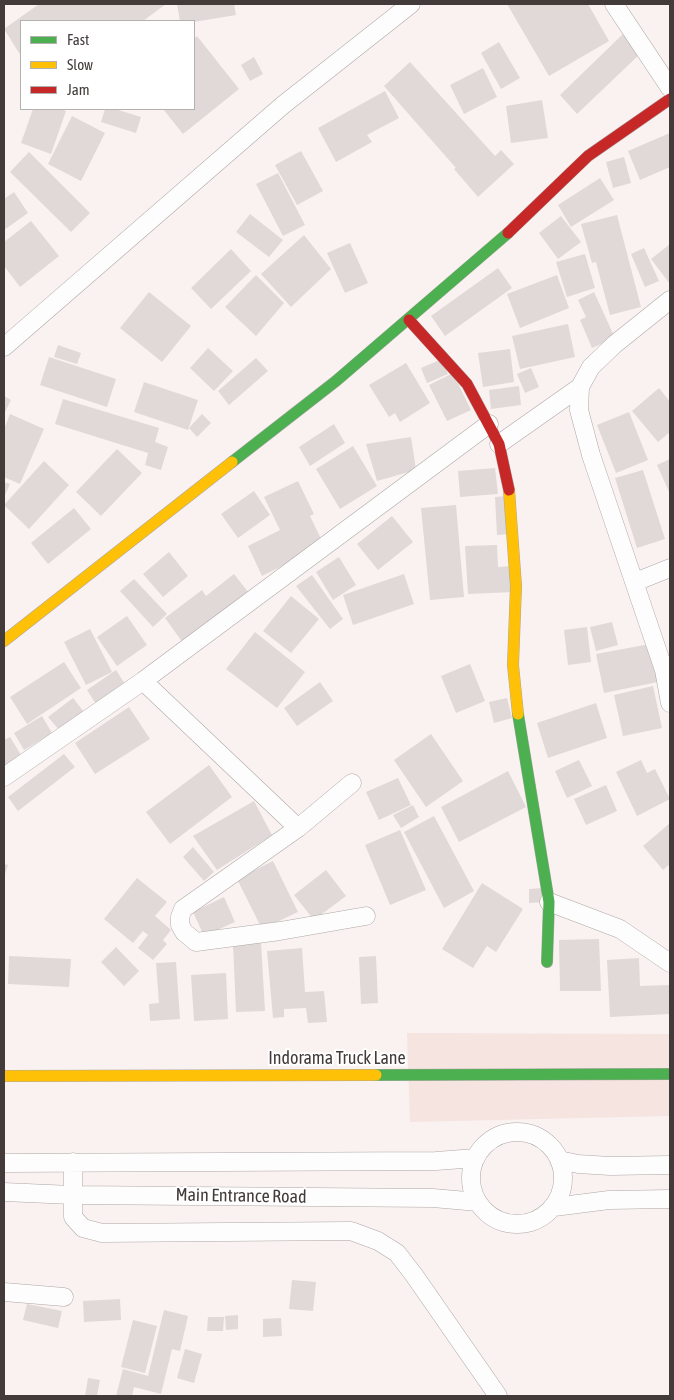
<!DOCTYPE html>
<html>
<head>
<meta charset="utf-8">
<style>
	body { margin:0 }
	#map { position:relative; width:674px; height:1400px; overflow:hidden; background:#faf2f0; font-family:"Asap Condensed",sans-serif }
	canvas { display:block }
	.frame { position:absolute; inset:0; border:5px solid #423b3a; pointer-events:none }
	.legend { position:absolute; left:20px; top:20px; width:175px; height:90px; box-sizing:border-box; background:#fff; border:1px solid #b3b1b0; margin:0; padding:6px 9px; list-style:none; font-size:15px; color:#423b3a }
	.legend li { display:flex; align-items:center; gap:10px; height:25px }
	.legend b { width:25px; border:1px solid #b3b1b0 }
</style>
</head>
<body>
<div id="map">
<canvas width="674" height="1400"></canvas>
<div class="frame"></div>
<ul class="legend">
<li><b style="height:6px;background:#4caf50"></b>Fast</li>
<li><b style="height:6px;background:#ffc107"></b>Slow</li>
<li><b style="height:6px;background:#c62828"></b>Jam</li>
</ul>
</div>
<script>
const c = document.querySelector('canvas').getContext('2d');
c.lineJoin = 'round';
function fillPath(path, color) {
  c.fillStyle = color;
  c.fill(path, 'evenodd');
}
function toPath(rows) {
  const path = new Path2D();
  for (const r of rows) {
    if (r.length === 3) {
      path.moveTo(r[0] + r[2], r[1]);
      path.arc(r[0], r[1], r[2], 0, 2 * Math.PI);
      continue;
    }
    path.moveTo(r[0], r[1]);
    for (let i = 2; i < r.length; i += 2) path.lineTo(r[i], r[i + 1]);
  }
  return path;
}
function stroke(path, color, width, dash) {
  c.strokeStyle = color;
  c.lineWidth = width;
  c.lineCap = dash ? 'butt' : 'round';
  c.setLineDash(dash || []);
  c.stroke(path);
}
function drawText(font, color, halo, rows, align = 'center') {
  c.font = font + ' "Asap Condensed",sans-serif';
  c.lineWidth = 4;
  c.setLineDash([]);
  c.textBaseline = 'middle';
  c.strokeStyle = halo;
  c.fillStyle = color;
  for (const [text, x, y, turn = 0] of rows) {
    c.save();
    c.translate(x, y);
    c.rotate((+turn || 0) * Math.PI / 180);
    c.textAlign = isNaN(turn) ? turn : align;
    if (halo) c.strokeText(text, 0, 0);
    c.fillText(text, 0, 0);
    c.restore();
  }
}
fillPath(toPath([
	[407,1033,670,1034,670,1116,410,1122]
]), '#f5e4e0');
fillPath(toPath([
	[39,4,166,4,143,21,21,21,21,56,4,29],
	[177,4,234,4,236,15,194,22,180,21],
	[507,4,588,4,609,41,549,76],
	[623,34,641,53,577,114,560,95],
	[197,36,239,89,183,134,163,109,194,109,194,39],
	[499,42,520,78,501,89,481,53],
	[254,57,263,74,250,81,241,65],
	[410,62,495,156,501,150,514,164,478,197,454,169,456,168,384,86],
	[483,68,497,97,464,114,450,85],
	[385,91,399,118,367,135,372,142,336,162,318,128],
	[542,100,548,138,511,143,506,106],
	[33,109,60,109,66,111,51,154,21,143],
	[105,109,115,109,141,117,136,133,101,122],
	[72,116,105,133,81,181,48,164],
	[670,133,670,167,640,180,628,151],
	[301,151,323,191,297,205,275,165],
	[29,152,90,213,71,232,10,172],
	[624,157,631,183,613,188,606,162],
	[278,173,305,225,283,236,256,184],
	[600,178,614,200,571,227,558,205],
	[14,192,28,213,4,230,4,199],
	[250,214,283,240,269,257,236,232],
	[617,215,641,307,610,315,596,262,592,263,581,224],
	[561,216,581,242,558,259,539,233],
	[31,221,59,256,20,287,4,266,4,242],
	[304,235,331,269,291,307,261,274],
	[350,243,368,283,345,293,327,253],
	[670,244,670,284,651,259],
	[644,248,659,281,645,287,631,254],
	[231,249,251,271,211,309,191,288],
	[585,254,595,288,567,297,556,262],
	[498,268,512,288,445,336,431,316],
	[256,275,284,303,256,336,225,307],
	[557,275,569,308,520,328,507,294],
	[149,292,191,326,162,362,120,328],
	[594,292,615,338,592,348,580,320,586,317,578,300],
	[568,324,575,357,520,369,512,336],
	[58,345,81,353,77,364,54,357],
	[208,348,233,371,214,391,190,368],
	[510,349,514,382,483,387,478,353],
	[49,357,116,379,107,407,40,385],
	[256,358,268,371,229,405,218,391],
	[442,359,448,374,427,383,421,368],
	[406,363,430,403,400,422,395,413,389,417,369,385],
	[531,368,539,387,525,393,517,374],
	[453,373,471,410,447,421,429,385],
	[144,382,198,400,188,430,134,412],
	[519,386,521,405,491,409,489,390],
	[659,388,670,402,670,432,658,442,632,411],
	[4,396,11,400,4,414],
	[63,399,159,428,155,442,168,447,161,470,145,465,148,453,55,424],
	[629,412,648,460,616,473,597,425],
	[10,414,44,429,20,484,4,477,4,429],
	[202,414,211,423,197,437,189,428],
	[334,424,345,443,310,466,299,447],
	[411,437,416,470,377,481,366,444],
	[353,446,377,486,340,509,316,469],
	[117,449,142,473,101,516,76,492],
	[670,459,670,494,657,465],
	[44,461,69,485,29,529,4,505],
	[495,468,498,494,460,497,458,471],
	[643,470,665,539,637,548,615,478],
	[298,481,314,514,310,516,324,545,262,576,248,546,280,530,264,497],
	[4,482,10,484,4,497],
	[254,491,270,515,238,538,221,514],
	[508,496,510,534,497,535,495,497],
	[456,505,464,597,430,600,421,508],
	[74,508,91,529,48,564,31,543],
	[392,516,413,542,378,570,357,544],
	[497,545,498,567,512,566,514,592,468,594,465,546],
	[169,552,188,576,163,597,143,574],
	[339,557,356,585,333,600,316,572],
	[234,574,249,593,183,643,165,618,202,590,206,596],
	[404,574,414,604,353,625,343,595],
	[312,575,343,619,330,629,296,586],
	[134,579,167,614,153,627,120,591],
	[291,596,319,619,291,653,263,631],
	[127,616,147,645,117,666,97,637],
	[612,622,618,645,596,651,590,627],
	[587,627,591,662,568,665,564,630],
	[90,629,112,672,86,685,64,642],
	[255,632,305,672,277,708,226,669],
	[650,644,658,682,604,693,596,654],
	[64,662,81,688,27,724,10,697],
	[470,664,485,701,456,713,441,676],
	[116,670,125,684,96,704,87,690],
	[320,682,333,701,297,726,284,708],
	[653,686,662,728,623,736,614,695],
	[73,698,84,712,60,731,48,717],
	[507,698,512,718,494,723,489,702],
	[596,703,607,738,548,758,537,723],
	[129,707,150,739,95,774,75,743],
	[42,716,52,733,24,750,14,733],
	[431,734,463,781,426,807,394,760],
	[10,737,21,755,4,766,4,740],
	[64,754,75,767,18,811,8,797],
	[579,760,592,786,567,798,555,771],
	[641,760,647,773,655,769,670,799,637,816,616,772],
	[209,765,232,797,170,844,146,812],
	[508,771,526,807,459,842,441,807],
	[398,778,411,805,379,820,366,792],
	[606,785,617,811,586,825,574,799],
	[254,801,272,835,217,870,193,836],
	[413,805,419,817,401,828,393,815],
	[434,816,474,891,444,908,404,832],
	[670,823,670,864,663,870,643,846],
	[400,830,426,890,390,905,365,845],
	[193,847,214,872,204,881,183,857],
	[273,861,298,912,262,929,237,879],
	[4,864,8,865,4,877],
	[326,870,346,896,314,920,294,895],
	[137,878,167,902,155,916,171,930,163,940,167,944,153,960,138,948,148,935,143,931,133,943,104,919],
	[482,883,523,909,496,952,487,946,473,968,442,949],
	[542,888,543,902,529,903,529,889],
	[224,897,235,922,204,936,193,912],
	[599,939,601,991,560,991,559,940],
	[261,942,265,1011,236,1012,233,944],
	[116,947,139,971,124,986,101,962],
	[302,948,305,992,324,991,327,1022,308,1023,306,1008,284,1009,284,1017,273,1018,267,951],
	[9,956,71,959,69,987,8,984],
	[376,956,378,1003,361,1004,359,957],
	[639,958,640,986,670,985,670,1014,610,1017,607,960],
	[176,962,180,1019,150,1021,149,1004,159,1003,156,963],
	[226,973,228,1019,194,1021,191,975],
	[292,1280,316,1282,313,1311,289,1309],
	[120,1299,121,1320,84,1322,83,1301],
	[27,1304,62,1311,58,1328,23,1320],
	[164,1310,188,1316,180,1351,172,1349,161,1394,134,1387,132,1396,116,1396,123,1369,148,1376],
	[238,1315,238,1329,226,1330,225,1316],
	[208,1317,224,1317,223,1331,207,1331],
	[281,1318,282,1336,263,1337,263,1319],
	[133,1320,157,1326,145,1373,121,1367],
	[185,1349,202,1354,194,1383,177,1378],
	[88,1378,100,1380,97,1396,85,1396]
]), '#e0d9d7');
const street = toPath([
	[614,4,670,88],
	[670,300,615,344,591,367,580,387,579,410,591,455,664,670,670,703],
	[4,347,283,105,411,4],
	[499,444,580,387],
	[635,582,670,568],
	[143,681,298,828],
	[4,777,143,681,489,424],
	[352,783,298,828,183,909,180,917,180,925,184,932,196,942,280,931,366,916],
	[549,902,620,929,670,963],
	[517,1178,46],
	[559,1160,578,1164,610,1166,670,1165],
	[73,1162,73,1217,83,1228,102,1233,351,1231,378,1241,397,1253,414,1275,498,1396],
	[4,1163,436,1161,476,1158],
	[4,1192,72,1195,433,1198,478,1202],
	[554,1207,609,1200,670,1199],
	[4,1292,64,1297]
]);
const fast = toPath([
	[232,462,336,381,508,233],
	[518,714,549,902,547,962],
	[376,1075,670,1074]
]);
const slow = toPath([
	[509,490,516,586,513,665,518,714],
	[4,641,232,462],
	[4,1076,376,1075]
]);
const jam = toPath([
	[508,233,588,156,670,99],
	[409,320,467,384,499,444,509,490]
]);
stroke(street, '#ada7a6', 19);
stroke(fast, '#ada7a6', 12);
stroke(slow, '#ada7a6', 12);
stroke(jam, '#ada7a6', 12);
stroke(street, '#fefdfd', 18);
stroke(fast, '#4caf50', 11);
stroke(slow, '#ffc107', 11);
stroke(jam, '#c62828', 11);
drawText('18px', '#423b3a', '#fff', [
	["Indorama Truck Lane",337,1058],
	["Main Entrance Road",241,1196,1]
]);
</script>
</body>
</html>
